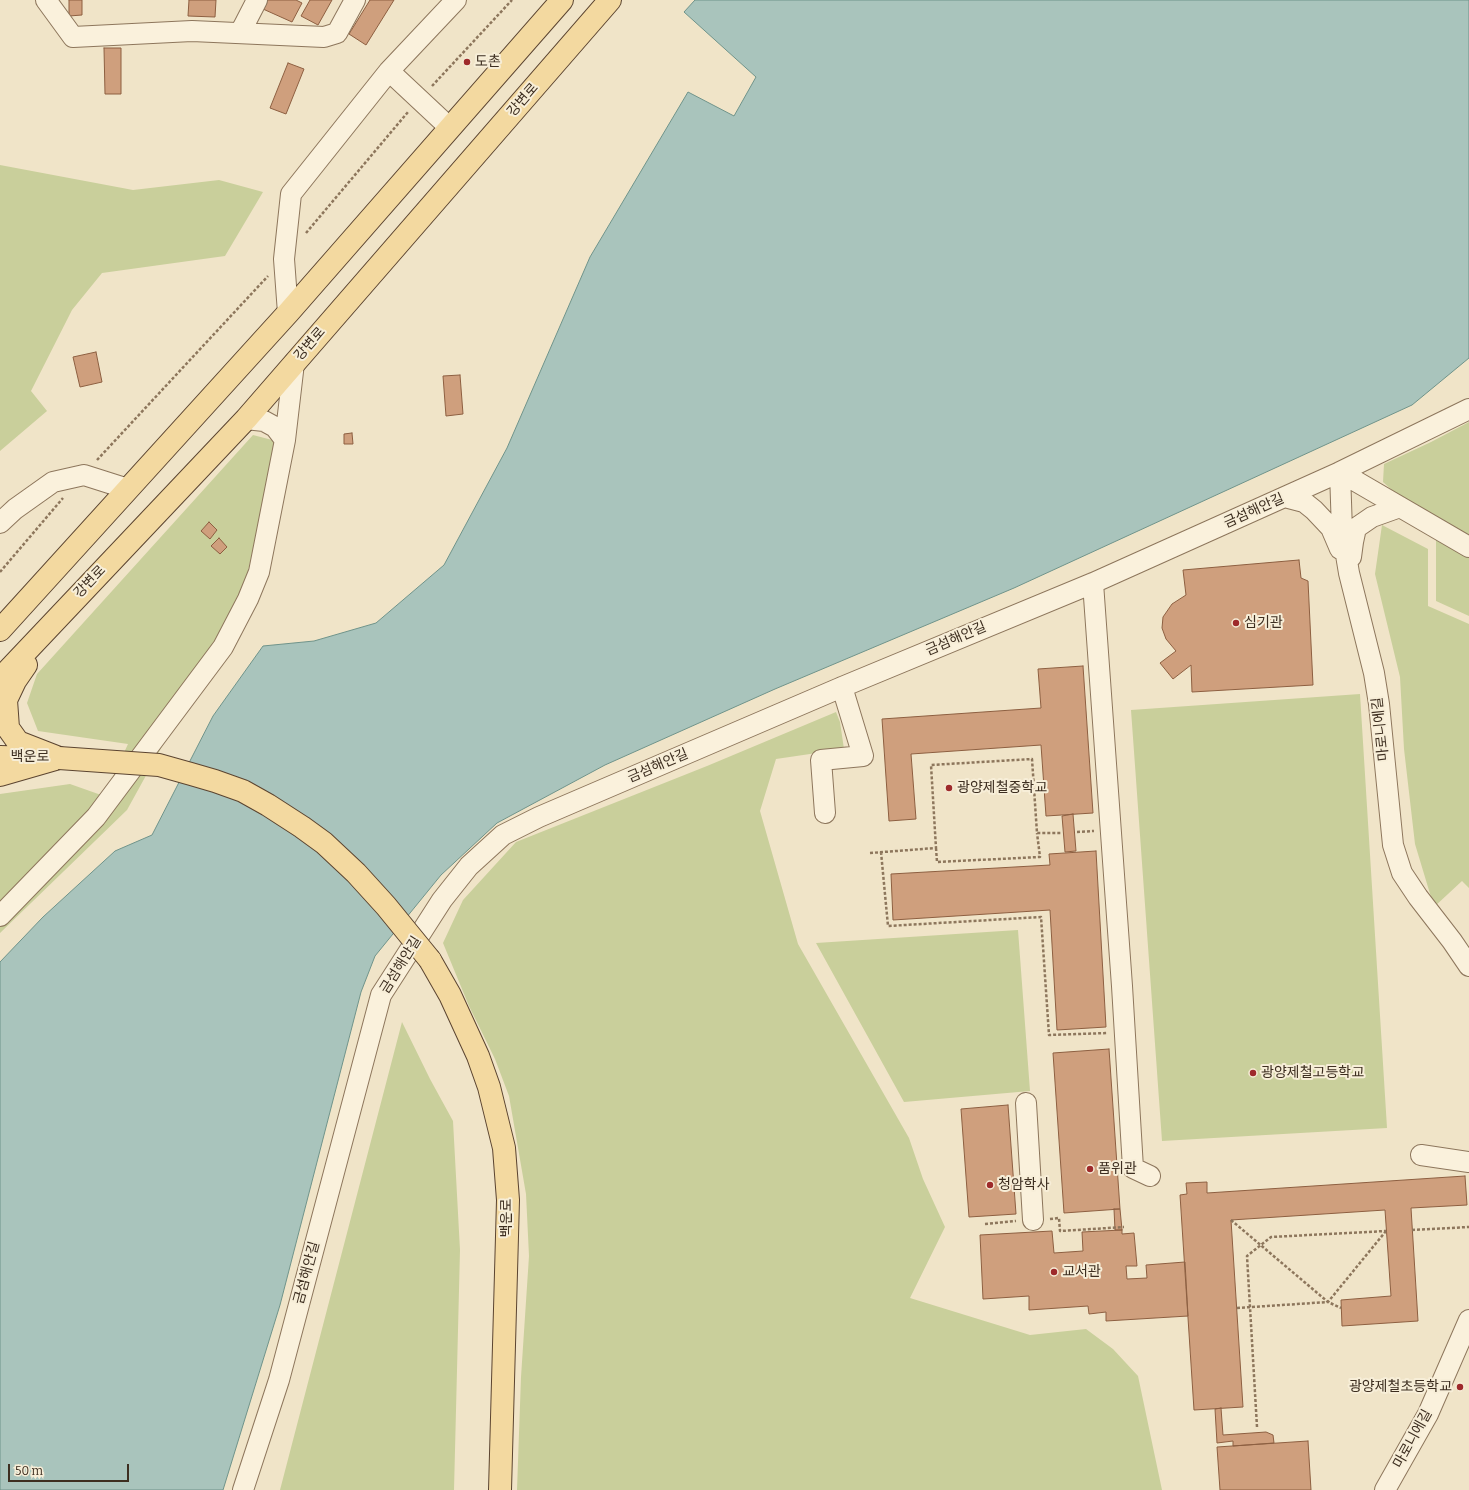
<!DOCTYPE html>
<html>
<head>
<meta charset="utf-8">
<style>
	body { margin:0 }
	#map { position:relative; width:1469px; height:1490px; overflow:hidden; background:#f0e4c8; font-family:Bitter,serif }
	canvas { display:block }
	.scale { position:absolute; left:8px; top:1464px; width:121px; height:18px; box-sizing:border-box; border:2px solid #3d2e20; border-top:0; padding-left:5px; font-size:12px; line-height:14px; white-space:nowrap; color:#3d2e20; -webkit-text-stroke:3px #f7eed8; paint-order:stroke }
</style>
</head>
<body>
<div id="map">
<canvas width="1469" height="1490"></canvas>
<div class="scale">50 m</div>
</div>
<script>
const c = document.querySelector('canvas').getContext('2d');
c.lineJoin = 'round';
function fillPath(path, color) {
  c.fillStyle = color;
  c.fill(path, 'evenodd');
}
function toPath(rows) {
  const path = new Path2D();
  for (const r of rows) {
    path.moveTo(r[0], r[1]);
    for (let i = 2; i < r.length; i += 2) path.lineTo(r[i], r[i + 1]);
  }
  return path;
}
function stroke(path, color, width, dash) {
  c.strokeStyle = color;
  c.lineWidth = width;
  c.lineCap = dash ? 'butt' : 'round';
  c.setLineDash(dash || []);
  c.stroke(path);
}
function drawText(font, color, halo, rows, align = 'center') {
  c.font = font + ' Bitter,"Noto Sans KR",serif';
  c.lineWidth = 4;
  c.setLineDash([]);
  c.textBaseline = 'middle';
  c.strokeStyle = halo;
  c.fillStyle = color;
  for (const [text, x, y, turn = 0] of rows) {
    c.save();
    c.translate(x, y);
    c.rotate((+turn || 0) * Math.PI / 180);
    c.textAlign = isNaN(turn) ? turn : align;
    if (halo) c.strokeText(text, 0, 0);
    c.fillText(text, 0, 0);
    c.restore();
  }
}
fillPath(toPath([
	[0,165,133,190,219,180,263,192,225,256,102,273,72,310,31,391,47,411,0,451],
	[1469,422,1469,616,1436,601,1436,524,1416,512,1383,482,1384,464,1431,442],
	[253,435,276,441,244,590,214,652,127,810,0,933,0,794,70,784,104,796,128,744,38,731,27,703,37,674],
	[1382,525,1428,549,1428,606,1469,624,1469,888,1462,881,1434,907,1415,844,1404,749,1400,677,1375,574],
	[1360,694,1387,1128,1162,1141,1131,710],
	[836,712,840,722,844,749,776,759,760,811,798,944,909,1138,923,1179,945,1227,910,1298,1030,1335,1086,1329,1113,1349,1138,1376,1162,1490,517,1490,521,1377,529,1256,526,1194,509,1096,495,1059,469,1006,443,943,463,900,516,842,707,766],
	[1018,930,1030,1091,904,1102,816,943],
	[402,1022,430,1079,453,1121,460,1250,454,1490,280,1490]
]), '#c9cf9b');
const water = toPath([
	[695,0,1469,0,1469,358,1412,405,1014,588,775,689,605,765,497,823,441,875,375,956,361,992,280,1305,223,1490,0,1490,0,962,43,917,115,851,152,835,213,716,263,646,314,641,376,623,444,565,507,448,590,257,688,92,734,116,756,77,684,12,695,0]
]);
fillPath(water, '#a9c4bc');
stroke(water, '#6f938a', 1);
const building = toPath([
	[69,0,82,0,82,15,69,16,69,0],
	[189,0,216,0,215,17,188,16,189,0],
	[267,0,296,0,302,3,292,22,263,9,267,0],
	[310,0,332,0,318,25,301,16,310,0],
	[370,0,394,0,366,45,349,34,370,0],
	[104,48,121,48,121,94,105,94,104,48],
	[288,63,304,69,286,114,270,108,288,63],
	[96,352,102,382,80,387,73,357,96,352],
	[460,375,463,414,446,416,443,376,460,375],
	[352,433,353,444,344,444,344,434,352,433],
	[209,522,217,530,210,539,201,531,209,522],
	[219,538,227,547,220,554,211,546,219,538],
	[1299,560,1301,578,1308,581,1313,685,1192,692,1191,665,1173,679,1160,663,1176,651,1166,639,1162,628,1163,617,1172,604,1186,595,1183,570,1299,560],
	[1083,666,1093,813,1046,816,1041,745,911,754,916,819,889,821,882,719,1041,708,1038,669,1083,666],
	[1073,814,1076,851,1065,852,1062,816,1073,814],
	[1096,851,1106,1027,1057,1030,1050,910,893,920,891,874,1050,865,1049,854,1096,851],
	[1109,1049,1120,1209,1064,1213,1053,1053,1109,1049],
	[1008,1105,1016,1214,969,1217,961,1109,1008,1105],
	[1465,1176,1467,1205,1411,1208,1418,1321,1342,1326,1341,1300,1391,1296,1385,1210,1231,1220,1243,1407,1194,1410,1180,1195,1187,1194,1186,1183,1207,1182,1207,1193,1465,1176],
	[1114,1209,1120,1209,1122,1230,1115,1230,1114,1209],
	[1122,1230,1122,1234,1134,1233,1137,1266,1126,1266,1127,1279,1147,1278,1146,1265,1185,1262,1188,1316,1106,1321,1106,1312,1089,1314,1088,1306,1029,1310,1029,1296,983,1299,980,1235,1052,1231,1054,1253,1083,1251,1082,1232,1122,1230],
	[1221,1408,1223,1435,1266,1432,1273,1435,1274,1443,1233,1446,1233,1441,1217,1443,1215,1409,1221,1408],
	[1308,1441,1311,1490,1220,1490,1217,1447,1308,1441]
]);
fillPath(building, '#cf9f7d');
stroke(building, '#8d5f41', 1);
const minor = toPath([
	[46,0,73,37,192,31,324,37,337,33,355,0],
	[240,33,257,0],
	[389,71,450,128],
	[288,313,284,259,291,194,389,71,456,0],
	[246,419,264,421,275,427,285,440],
	[1340,472,1342,531,1349,573,1374,673,1379,704,1393,845,1402,873,1418,897,1452,941,1469,966],
	[1340,472,1469,547],
	[1285,497,1304,502,1314,510,1331,528,1340,549],
	[0,523,15,509,53,482,84,475,128,489],
	[1351,557,1353,542,1356,528,1372,517,1400,507],
	[1093,583,1122,986,1133,1168,1150,1176],
	[825,813,821,760,863,756,842,687],
	[0,916,96,817,223,647,248,599,259,572,285,440,294,363],
	[1026,1103,1033,1220],
	[1421,1155,1469,1162],
	[243,1490,279,1380,381,995,442,900,469,866,503,835,539,817,842,687,1093,583,1340,472,1469,409],
	[1385,1490,1428,1414,1469,1320]
]);
const major = toPath([
	[0,630,288,313,562,0],
	[26,665,15,681,6,700,8,728,18,742,59,758],
	[0,679,246,419,610,0],
	[0,757,34,758],
	[0,775,59,758],
	[430,960,450,995,478,1056,489,1087,504,1148,508,1200,500,1490]
]);
stroke(minor, '#8d765c', 22);
stroke(major, '#5b4430', 24);
stroke(toPath([
	[432,86,512,0],
	[306,233,408,112],
	[97,460,268,276],
	[0,572,63,498],
	[1077,832,1094,831],
	[936,848,937,862,1040,857,1037,833],
	[881,852,888,926,1041,917,1049,1035,1108,1033],
	[870,853,936,848,931,765,1032,759,1037,833,1061,833],
	[1050,1219,1059,1218,1060,1231,1124,1227],
	[1231,1220,1328,1302,1341,1308],
	[985,1224,1016,1221],
	[1412,1230,1469,1227],
	[1237,1308,1328,1302,1386,1231],
	[1257,1427,1247,1256,1271,1237,1386,1231]
]), '#8d765c', 2.5, [3, 2]);
stroke(minor, '#faf1dc', 20);
stroke(major, '#f3d9a0', 22);
const majorBridge = toPath([
	[59,758,159,765,191,774,215,781,243,791,268,805,302,827,324,843,356,873,386,906,430,960]
]);
stroke(majorBridge, '#5b4430', 24, []);
stroke(majorBridge, '#f3d9a0', 22);
for (const [x, y, r, color] of [
	[467,62,4,"#9e2a2b"],
	[1236,623,4,"#9e2a2b"],
	[949,788,4,"#9e2a2b"],
	[1253,1073,4,"#9e2a2b"],
	[1090,1169,4,"#9e2a2b"],
	[990,1185,4,"#9e2a2b"],
	[1054,1272,4,"#9e2a2b"],
	[1460,1387,4,"#9e2a2b"]
]) {
  const dot = new Path2D();
  dot.arc(x, y, r, 0, 2 * Math.PI);
  c.fillStyle = color;
  c.fill(dot);
  stroke(dot, '#f7eed8', 1.5);
}
drawText('14px', '#3d2e20', '#f7eed8', [
	["도촌",475,62],
	["심기관",1244,623],
	["광양제철중학교",957,788],
	["광양제철고등학교",1261,1073],
	["품위관",1098,1169],
	["청암학사",998,1185],
	["교서관",1062,1272],
	["광양제철초등학교",1452,1387,"right"]
], 'left');
drawText('14px', '#3d2e20', '#f7eed8', [
	["강변로",523,100,-49],
	["강변로",310,344,-49],
	["금섬해안길",1254,511,-24],
	["강변로",90,582,-46],
	["금섬해안길",956,639,-23],
	["마로니에길",1381,729,-96],
	["백운로",30,757],
	["금섬해안길",658,766,-23],
	["금섬해안길",401,965,-58],
	["백운로",507,1218,-90],
	["금섬해안길",307,1273,-75],
	["마로니에길",1413,1439,-61]
]);
</script>
</body>
</html>
